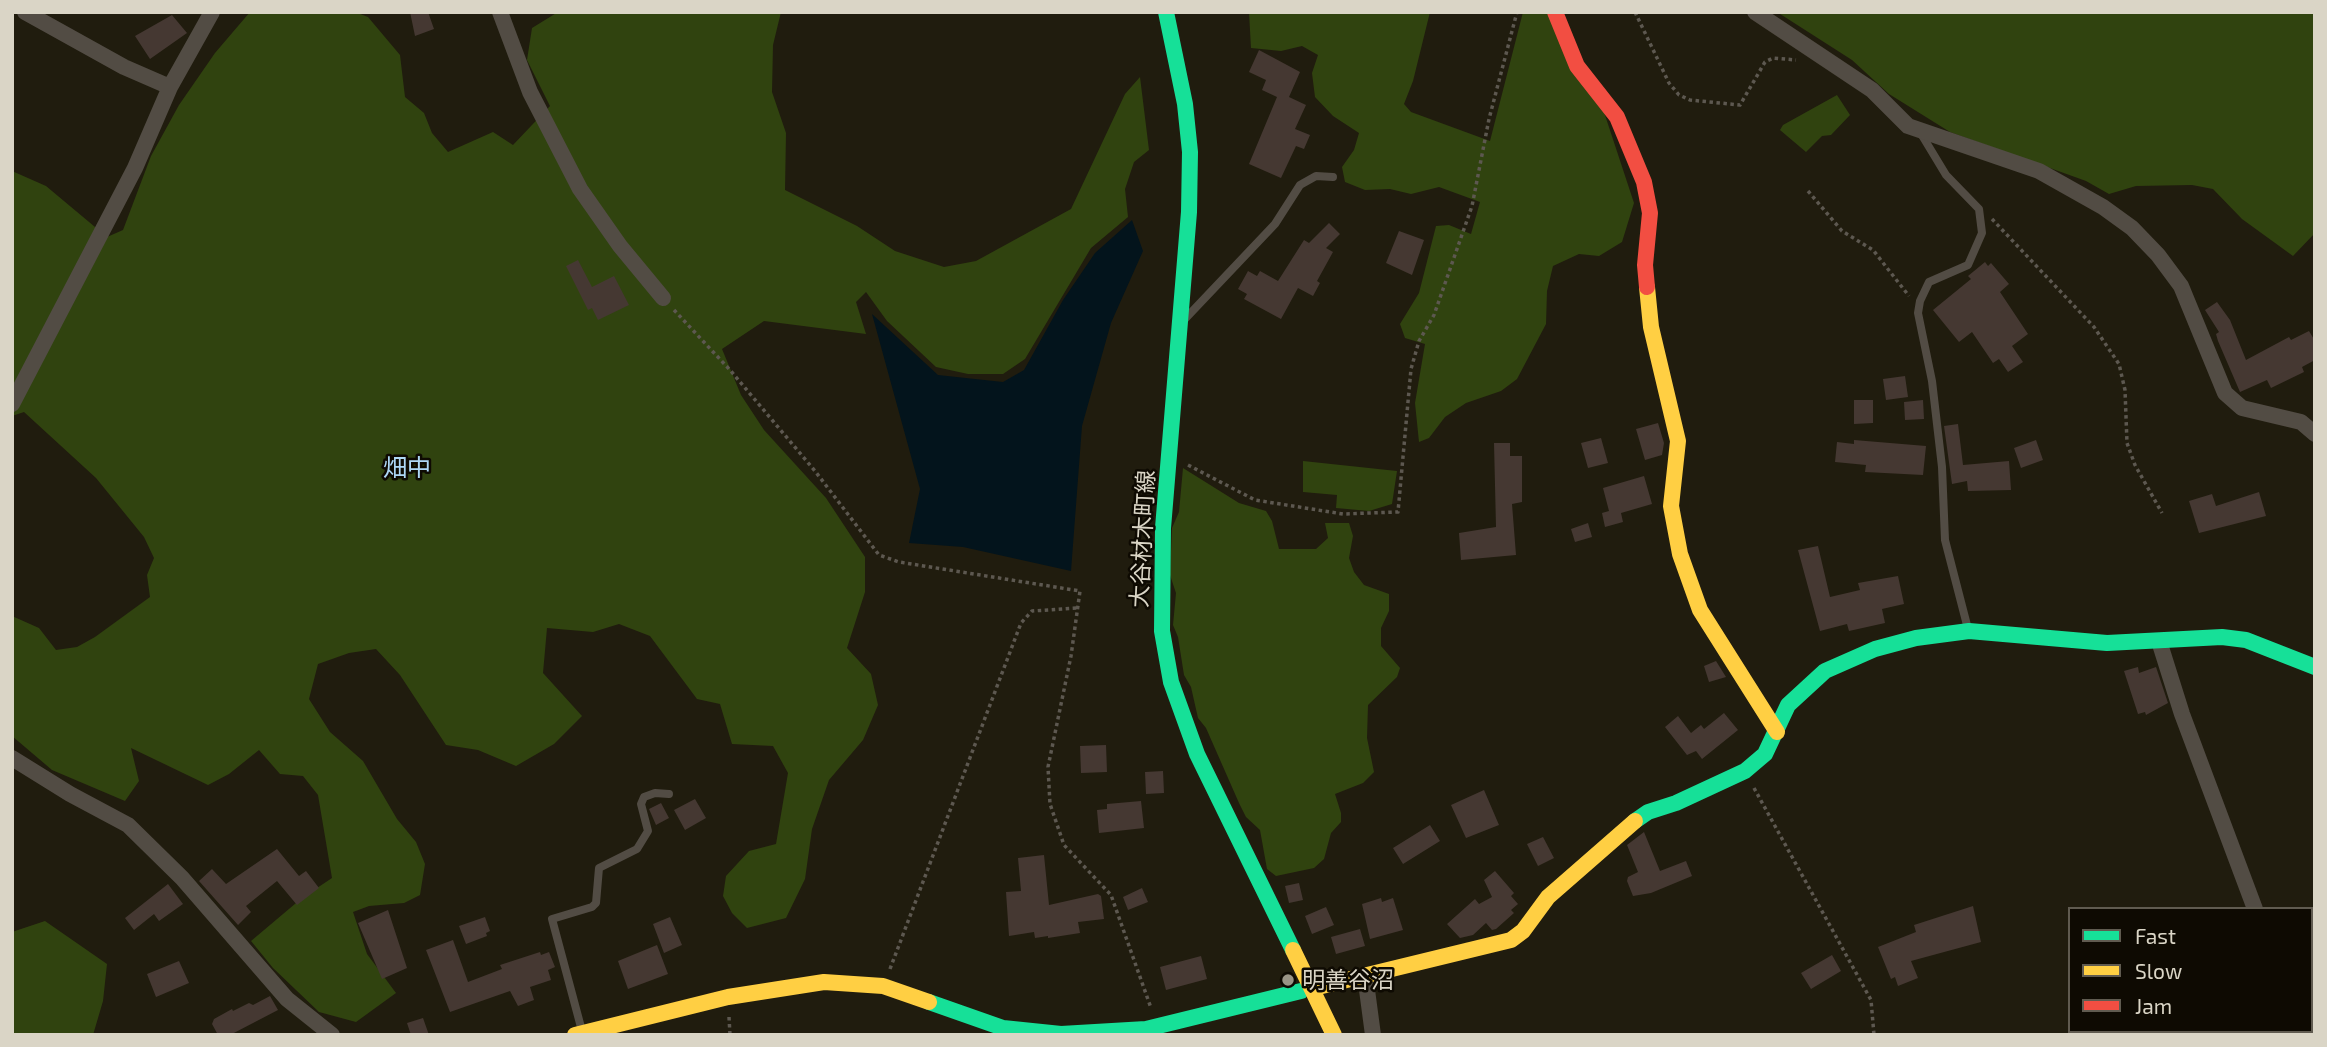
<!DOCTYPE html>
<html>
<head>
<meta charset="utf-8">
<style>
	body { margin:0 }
	#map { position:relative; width:2327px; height:1047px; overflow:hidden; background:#201c0e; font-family:"Exo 2",sans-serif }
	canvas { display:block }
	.frame { position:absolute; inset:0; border:14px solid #dad5c6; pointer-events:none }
	.legend { position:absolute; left:2068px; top:907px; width:245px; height:126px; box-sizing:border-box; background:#0e0a02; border:2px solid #605b50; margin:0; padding:9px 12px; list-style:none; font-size:21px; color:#dad5c6 }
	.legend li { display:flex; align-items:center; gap:14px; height:35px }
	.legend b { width:35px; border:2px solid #605b50 }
</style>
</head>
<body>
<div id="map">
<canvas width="2327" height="1047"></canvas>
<div class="frame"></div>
<ul class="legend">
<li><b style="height:9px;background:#16e098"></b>Fast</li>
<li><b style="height:9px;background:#ffcf43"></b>Slow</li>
<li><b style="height:9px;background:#f24e42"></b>Jam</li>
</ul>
</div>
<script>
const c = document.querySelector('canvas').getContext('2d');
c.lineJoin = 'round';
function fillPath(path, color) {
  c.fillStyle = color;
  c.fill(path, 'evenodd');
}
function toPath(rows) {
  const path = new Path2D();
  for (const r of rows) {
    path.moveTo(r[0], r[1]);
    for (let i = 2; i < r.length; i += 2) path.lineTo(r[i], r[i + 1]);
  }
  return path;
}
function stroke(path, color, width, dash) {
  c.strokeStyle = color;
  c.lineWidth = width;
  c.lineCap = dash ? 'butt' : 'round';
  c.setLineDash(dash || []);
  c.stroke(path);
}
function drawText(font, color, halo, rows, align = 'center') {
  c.font = font + ' "Exo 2","Noto Sans JP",sans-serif';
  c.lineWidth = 5;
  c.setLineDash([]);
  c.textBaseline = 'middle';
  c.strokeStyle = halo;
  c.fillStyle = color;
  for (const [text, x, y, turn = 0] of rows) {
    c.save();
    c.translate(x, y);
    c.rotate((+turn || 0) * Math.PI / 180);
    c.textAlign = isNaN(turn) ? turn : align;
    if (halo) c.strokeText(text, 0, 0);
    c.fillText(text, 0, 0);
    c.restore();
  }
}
fillPath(toPath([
	[250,12,355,12,368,17,400,55,405,97,424,113,432,133,448,152,493,132,513,145,550,106,527,60,532,28,558,12,781,12,773,45,772,92,786,133,785,190,857,226,895,251,944,267,976,261,1071,209,1125,94,1140,77,1149,150,1134,162,1125,189,1128,217,1091,248,1025,359,1003,374,968,374,936,367,887,321,866,292,856,302,866,334,764,321,722,349,741,395,764,430,826,498,865,557,865,592,847,648,871,674,878,705,863,740,829,780,812,829,805,879,786,918,747,928,732,913,723,896,726,876,749,851,776,844,788,773,773,746,732,744,720,704,697,699,650,636,619,624,593,632,547,628,543,673,582,716,554,744,516,766,478,750,446,745,400,675,376,649,349,653,318,664,309,699,330,732,363,761,397,819,416,842,425,864,420,895,404,903,369,906,353,912,367,954,396,993,356,1022,319,1012,273,968,251,941,302,898,332,878,318,795,303,776,280,774,259,750,229,774,208,785,131,748,139,781,125,801,52,770,12,736,12,616,39,628,56,650,77,647,95,637,150,597,147,575,154,558,144,537,96,478,24,412,12,416,12,171,46,186,107,237,123,230,151,156,179,105,215,53],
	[1249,12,1430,12,1413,81,1404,104,1411,112,1490,141,1523,12,1548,12,1602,106,1634,203,1622,242,1599,256,1579,254,1553,266,1547,291,1546,324,1517,379,1501,391,1466,403,1445,417,1429,438,1419,442,1415,403,1425,344,1405,338,1400,324,1419,293,1436,226,1449,225,1471,234,1480,202,1439,187,1411,194,1390,189,1365,190,1345,182,1342,167,1354,150,1359,133,1333,116,1315,97,1312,73,1318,55,1302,46,1281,51,1251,48],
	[1777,12,2315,12,2315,233,2293,256,2242,219,2213,189,2192,185,2136,186,2109,194,2086,181,1950,132,1889,94,1852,60],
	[1837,95,1850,115,1831,135,1822,136,1806,152,1780,130,1783,125],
	[1303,461,1397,471,1392,504,1369,511,1336,508,1337,495,1303,492],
	[1183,468,1239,503,1266,511,1272,521,1279,549,1316,549,1328,538,1325,523,1349,523,1353,536,1349,558,1354,572,1364,585,1389,594,1389,611,1381,628,1381,646,1400,668,1397,677,1368,705,1367,738,1374,772,1363,783,1335,794,1341,813,1341,822,1331,833,1324,859,1314,868,1276,876,1267,869,1260,830,1246,817,1239,803,1206,728,1198,718,1191,687,1184,675,1178,637,1173,625,1176,593,1170,575,1172,528,1179,512],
	[45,921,107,964,103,1001,93,1035,12,1035,12,932]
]), '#30430f');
fillPath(toPath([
	[1132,220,1143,251,1111,323,1082,426,1071,571,963,547,909,543,920,489,872,314,938,375,1003,382,1024,370,1063,300,1095,253]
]), '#03141c');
fillPath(toPath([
	[410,12,428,12,434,29,415,36],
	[172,15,187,33,150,59,135,36],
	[1259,50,1300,72,1289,97,1306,105,1295,129,1310,135,1304,149,1296,146,1281,178,1249,164,1277,97,1262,90,1266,80,1249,72],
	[1329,223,1340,234,1326,248,1333,252,1317,281,1320,283,1313,296,1298,288,1281,319,1244,299,1247,294,1238,289,1248,271,1257,276,1260,271,1278,281,1304,240,1309,243],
	[1399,231,1424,240,1412,275,1386,263],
	[578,260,592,287,614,276,629,305,598,320,592,308,588,310,566,266],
	[1985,262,1988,266,1991,263,2009,284,2000,292,2028,334,2012,346,2023,362,2008,372,1999,359,1993,363,1972,332,1959,342,1933,310,1971,279,1968,276],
	[2217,302,2230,320,2246,360,2289,337,2291,340,2309,331,2315,341,2315,360,2302,367,2304,372,2271,388,2267,380,2240,392,2218,341,2216,334,2219,332,2205,310],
	[1905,376,1908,397,1886,400,1883,379],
	[1854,400,1873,400,1873,423,1854,424],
	[1923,400,1924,419,1905,420,1904,402],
	[1658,423,1664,443,1662,455,1645,460,1636,429],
	[1958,424,1963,465,2009,461,2011,490,1968,491,1967,481,1952,484,1944,426],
	[1601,438,1608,463,1588,468,1581,443],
	[1854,440,1926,446,1923,475,1865,472,1866,465,1835,462,1837,442,1854,444],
	[2036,440,2043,460,2021,468,2014,448],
	[1494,443,1510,443,1510,456,1522,456,1522,502,1512,504,1516,555,1461,560,1459,533,1496,527],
	[1644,476,1652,504,1621,513,1623,522,1605,527,1602,513,1609,511,1603,488],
	[2259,492,2266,516,2199,533,2189,501,2212,494,2216,506],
	[1588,523,1592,537,1575,542,1571,529],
	[1818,546,1830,597,1860,590,1858,583,1898,576,1904,604,1882,609,1885,623,1849,631,1847,624,1820,631,1798,550],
	[1716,661,1726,677,1709,682,1704,666],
	[2138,667,2139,673,2156,667,2168,703,2146,715,2145,712,2138,714,2124,671],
	[1724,713,1738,730,1702,759,1696,751,1687,755,1665,727,1678,716,1691,733,1701,725,1704,729],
	[1106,745,1107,772,1081,773,1080,746],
	[1163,771,1164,793,1146,794,1145,772],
	[1484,790,1499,825,1466,838,1451,805],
	[695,799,706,818,685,830,674,810],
	[1141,801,1144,828,1099,833,1097,810,1107,809,1107,804],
	[661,803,669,818,656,825,649,809],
	[1430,825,1440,841,1403,864,1393,848],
	[1644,832,1660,871,1686,861,1692,876,1651,893,1633,896,1627,881,1628,877,1638,872,1627,845],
	[1543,837,1554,858,1538,866,1527,844],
	[277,849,299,876,306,871,319,888,297,905,277,881,246,906,251,912,238,925,199,881,212,869,226,884],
	[1044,855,1049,905,1098,894,1101,896,1104,919,1078,922,1080,933,1048,938,1048,936,1035,938,1034,932,1009,936,1006,892,1021,891,1018,858],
	[1495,871,1514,893,1511,896,1518,904,1511,910,1514,913,1496,929,1492,930,1486,923,1473,935,1460,938,1447,924,1475,899,1479,904,1492,897,1484,880],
	[1299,883,1303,900,1289,903,1285,886],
	[168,884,183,904,159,921,154,914,134,930,125,918],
	[1142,888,1148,902,1128,910,1123,897],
	[1381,898,1382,902,1393,898,1403,930,1370,939,1362,904],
	[1973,906,1981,942,1911,961,1918,978,1898,986,1895,977,1891,979,1878,947,1916,932,1914,925],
	[1326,907,1334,925,1312,934,1305,916],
	[388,910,407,968,382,979,358,923],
	[485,917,490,931,486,933,487,936,466,944,459,926],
	[670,917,682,945,664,953,653,924],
	[1360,929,1365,946,1336,954,1331,937],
	[453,940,468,982,502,969,500,965,540,952,541,955,549,952,555,967,548,970,551,980,530,987,534,1000,518,1006,510,991,450,1012,426,950],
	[657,945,668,974,628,989,618,961],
	[1832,955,1841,971,1811,989,1801,973],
	[1201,956,1207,979,1166,990,1160,967],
	[179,961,189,983,156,997,147,974],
	[270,996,278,1010,230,1035,218,1035,212,1024,214,1019,232,1009,233,1011,249,1003,253,1005],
	[423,1018,429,1035,411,1035,407,1023]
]), '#453832');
stroke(toPath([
	[1635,12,1669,83,1679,95,1690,100,1740,105,1765,62,1773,58,1796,60],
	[1808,191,1842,231,1873,250,1909,296],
	[1992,219,2094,327,2119,364,2125,390,2127,443,2135,465,2162,513],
	[674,310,730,370,815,471,879,555,899,562,1080,591,1071,656,1048,767,1050,804,1064,845,1111,895,1151,1008],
	[1188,465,1255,500,1343,514,1398,512,1411,369,1419,341,1434,315,1472,206,1489,119,1517,12],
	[1754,788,1871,1000,1874,1035],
	[890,969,1021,623,1032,611,1078,608],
	[729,1017,730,1035]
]), '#5d5850', 3.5, [3.5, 3.5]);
stroke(toPath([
	[1920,132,1946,175,1979,209,1982,233,1968,265,1929,282,1920,301,1918,313,1932,381,1942,467,1945,540,1968,629],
	[1184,320,1275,224,1300,185,1316,176,1333,177],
	[582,1031,552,919,592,907,596,903,599,868,637,849,648,831,641,804,644,797,655,793,669,794]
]), '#524c44', 8);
stroke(toPath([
	[25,12,124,67,170,87],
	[500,12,530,92,580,189,620,246,663,298],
	[1755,12,1872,90,1908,126,2039,171,2103,207,2132,228,2158,255,2181,286,2225,393,2242,408,2301,422,2315,434],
	[12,404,135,168,170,87,212,12],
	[2159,641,2182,714,2255,909],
	[12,758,70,794,128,825,182,878,287,999,332,1035],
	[1365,975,1373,1035],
	[2302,1031,2303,1035]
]), '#524c44', 16);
stroke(toPath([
	[1166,12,1185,104,1190,152,1189,212,1163,528,1162,631,1171,682,1197,754,1293,950],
	[1635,821,1648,812,1676,803,1745,771,1765,754,1788,705,1825,671,1875,649,1916,638,1969,631,2107,643,2222,637,2246,640,2315,667],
	[929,1002,1003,1028,1061,1034,1146,1029,1301,991]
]), '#16e098', 16);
stroke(toPath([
	[1647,287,1651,327,1678,441,1671,506,1680,554,1700,610,1777,732],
	[1293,950,1334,1035],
	[1322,986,1511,940,1523,931,1548,897,1635,821],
	[575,1035,728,997,824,982,883,986,929,1002]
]), '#ffcf43', 16);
stroke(toPath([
	[1555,12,1577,66,1617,117,1644,182,1650,213,1645,265,1647,287]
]), '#f24e42', 16);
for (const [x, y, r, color] of [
	[1288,980,7,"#999486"]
]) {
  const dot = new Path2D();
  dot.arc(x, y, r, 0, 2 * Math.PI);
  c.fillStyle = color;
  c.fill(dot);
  stroke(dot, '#0e0a02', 2.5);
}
drawText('23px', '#dad5c6', '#0e0a02', [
	["大谷材木町線",1143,539,-87]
]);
drawText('23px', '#dad5c6', '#0e0a02', [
	["明善谷沼",1302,980]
], 'left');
drawText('24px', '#aed8f6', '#0e0a02', [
	["畑中",407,468]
]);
</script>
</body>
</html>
